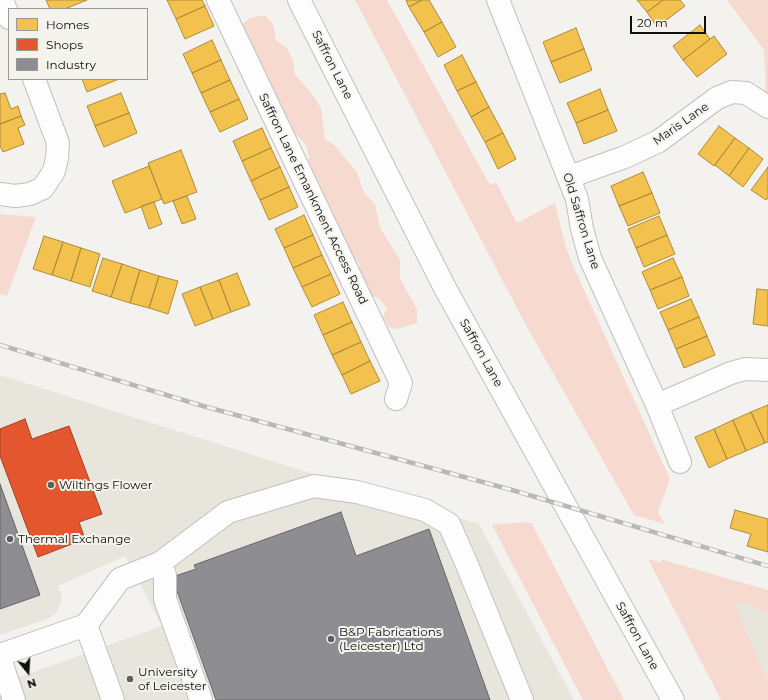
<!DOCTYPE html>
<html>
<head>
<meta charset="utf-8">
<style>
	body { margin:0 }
	#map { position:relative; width:768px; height:700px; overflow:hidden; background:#f3f2ef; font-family:Montserrat,sans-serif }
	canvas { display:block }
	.legend { position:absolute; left:8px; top:8px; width:140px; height:72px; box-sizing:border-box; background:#f4f3ee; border:1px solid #989894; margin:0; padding:5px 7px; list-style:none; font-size:12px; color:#0f0f0d }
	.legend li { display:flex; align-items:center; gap:8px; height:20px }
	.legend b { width:20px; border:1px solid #989894 }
	.north { position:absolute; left:8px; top:652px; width:40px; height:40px; -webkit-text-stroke:3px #f4f3ee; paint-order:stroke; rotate:162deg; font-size:11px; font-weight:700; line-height:16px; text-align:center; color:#0f0f0d }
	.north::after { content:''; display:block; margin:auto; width:14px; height:18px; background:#0f0f0d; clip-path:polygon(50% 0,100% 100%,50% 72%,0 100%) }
	.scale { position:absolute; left:630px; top:16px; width:76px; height:18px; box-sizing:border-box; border:2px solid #0f0f0d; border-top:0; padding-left:5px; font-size:12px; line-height:14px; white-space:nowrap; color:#0f0f0d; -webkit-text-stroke:3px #f4f3ee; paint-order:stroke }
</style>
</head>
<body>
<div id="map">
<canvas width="768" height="700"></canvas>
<ul class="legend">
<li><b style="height:11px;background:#f2c14e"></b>Homes</li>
<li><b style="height:11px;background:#e4572e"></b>Shops</li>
<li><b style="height:11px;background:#8d8d92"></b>Industry</li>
</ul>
<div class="north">N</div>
<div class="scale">20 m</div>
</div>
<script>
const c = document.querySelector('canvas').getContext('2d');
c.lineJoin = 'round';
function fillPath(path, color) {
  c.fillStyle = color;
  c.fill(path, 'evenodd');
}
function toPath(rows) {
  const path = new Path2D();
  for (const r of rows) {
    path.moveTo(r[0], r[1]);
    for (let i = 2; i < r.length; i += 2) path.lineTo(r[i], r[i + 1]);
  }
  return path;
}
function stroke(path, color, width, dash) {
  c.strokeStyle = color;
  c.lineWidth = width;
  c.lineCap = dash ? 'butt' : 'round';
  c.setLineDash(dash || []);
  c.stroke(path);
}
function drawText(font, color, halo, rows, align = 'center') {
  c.font = font + ' Montserrat,sans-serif';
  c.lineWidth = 4;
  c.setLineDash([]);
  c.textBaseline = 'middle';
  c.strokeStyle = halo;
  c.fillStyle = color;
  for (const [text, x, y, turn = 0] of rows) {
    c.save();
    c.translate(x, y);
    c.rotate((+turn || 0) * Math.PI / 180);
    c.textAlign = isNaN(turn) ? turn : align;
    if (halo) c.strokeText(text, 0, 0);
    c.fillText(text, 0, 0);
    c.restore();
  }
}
fillPath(toPath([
	[0,375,291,467,479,524,574,700,190,700,186,690,189,700,0,700,0,684,162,626,125,556,58,586,62,596,60,606,55,614,47,619,0,635],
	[734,601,768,612,768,682]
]), '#e8e5dd');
fillPath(toPath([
	[355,0,387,0,490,185,496,182,517,223,555,203,566,248,575,270,670,479,658,512,665,524,634,515,528,329],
	[727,0,768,0,768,93,766,92,764,50],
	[265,15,273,24,276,40,287,48,293,61,295,75,309,90,321,108,325,139,334,145,357,172,364,193,375,204,380,228,400,260,400,279,417,309,417,323,398,329,389,327,383,317,387,308,379,299,364,292,358,278,359,263,348,257,308,172,309,155,305,143,297,135,290,134,242,32,243,24,250,18],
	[0,214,36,217,7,296,0,294],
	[526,522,532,524,624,700,583,700,492,525],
	[648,559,662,563,660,559,768,590,768,612,734,601,768,682,768,700,721,700]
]), '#f6dad0');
const homes = toPath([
	[46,0,87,0,65,9,50,9,46,0],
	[167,0,202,0,205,6,176,19,167,0],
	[406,0,422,0,409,7,406,0],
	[422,0,429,0,442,22,424,32,409,7,422,0],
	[637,0,663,0,647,12,637,0],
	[663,0,680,0,685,6,657,27,647,12,663,0],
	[205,6,214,26,185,39,176,19,205,6],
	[442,22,456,47,438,57,424,32,442,22],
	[700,25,710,39,683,60,673,46,700,25],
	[576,28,584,49,551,62,543,42,576,28],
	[714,36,727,54,697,77,683,60,714,36],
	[212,40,221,60,192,73,183,54,212,40],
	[584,49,592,70,560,83,551,62,584,49],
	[462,55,476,82,457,91,444,65,462,55],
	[221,60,230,80,201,93,192,73,221,60],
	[82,79,119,79,87,92,82,79],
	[230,80,239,99,210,112,201,93,230,80],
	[476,82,489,107,471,117,457,91,476,82],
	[600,89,608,110,576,123,567,103,600,89],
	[5,93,11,109,18,106,21,116,0,124,0,94,5,93],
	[121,93,129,113,95,126,87,106,121,93],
	[239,99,248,119,220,132,210,112,239,99],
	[489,107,503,133,485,142,471,117,489,107],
	[608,110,617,131,584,144,576,123,608,110],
	[129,113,137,133,104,147,95,126,129,113],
	[21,116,25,125,18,128,24,144,3,152,0,146,0,124,21,116],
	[719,126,735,138,714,166,698,154,719,126],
	[262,128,271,148,242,161,233,141,262,128],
	[503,133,516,159,498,169,485,142,503,133],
	[735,138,749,148,729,176,715,165,735,138],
	[271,148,280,167,251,181,242,161,271,148],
	[749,148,763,159,743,187,729,176,749,148],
	[181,150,197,192,164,204,148,163,181,150],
	[149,166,162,199,125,213,112,181,149,166],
	[280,167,289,187,260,200,251,181,280,167],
	[768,167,768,198,766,200,751,190,768,167],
	[643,172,652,193,619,206,611,186,643,172],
	[289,187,298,207,269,220,260,200,289,187],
	[652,193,660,213,628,226,619,206,652,193],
	[187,196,196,219,182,224,173,201,187,196],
	[154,202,162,224,149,229,141,206,154,202],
	[304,215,313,235,284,248,275,229,304,215],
	[659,216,667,235,636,248,628,229,659,216],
	[313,235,322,255,293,268,284,248,313,235],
	[667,235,675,254,644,267,636,248,667,235],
	[44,236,63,242,52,275,33,269,44,236],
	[63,242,81,248,71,281,52,275,63,242],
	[81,248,100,254,90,287,71,281,81,248],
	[322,255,331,274,302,287,293,268,322,255],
	[103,258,122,264,111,297,92,291,103,258],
	[673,258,682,277,650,290,642,272,673,258],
	[122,264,140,270,130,303,111,297,122,264],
	[140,270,159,276,149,308,130,303,140,270],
	[237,273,250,305,231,312,219,280,237,273],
	[331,274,340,294,312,307,302,287,331,274],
	[159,276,178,281,168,314,149,308,159,276],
	[682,277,689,296,658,309,650,290,682,277],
	[219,280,231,312,213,319,200,287,219,280],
	[200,287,213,319,195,326,182,294,200,287],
	[757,289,768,290,768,326,753,324,757,289],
	[691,299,699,317,668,330,660,312,691,299],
	[343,302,352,322,323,335,314,315,343,302],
	[699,317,707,336,676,349,668,330,699,317],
	[352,322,361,342,332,355,323,335,352,322],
	[707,336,715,355,684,368,676,349,707,336],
	[361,342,370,361,342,375,332,355,361,342],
	[370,361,380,381,351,394,342,375,370,361],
	[768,405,768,442,765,443,751,412,768,405],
	[751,412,765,443,746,451,733,420,751,412],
	[733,420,746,451,727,459,714,429,733,420],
	[714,429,727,459,709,468,695,437,714,429],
	[735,510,768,519,768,552,747,546,751,534,730,528,735,510]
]);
fillPath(homes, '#f2c14e');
stroke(homes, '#ae8c3a', 1);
const shops = toPath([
	[25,419,32,439,69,426,102,514,79,522,85,539,38,557,0,456,0,429,25,419]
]);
fillPath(shops, '#e4572e');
stroke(shops, '#a44124', 1);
const industry = toPath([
	[0,484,40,595,0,609,0,484],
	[341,512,356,556,429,529,490,700,216,700,172,577,196,569,194,565,341,512]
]);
fillPath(industry, '#8d8d92');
stroke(industry, '#67676a', 1);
const minor = toPath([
	[2,0,9,18],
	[218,0,401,383,396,399],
	[498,0,577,199,582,229,590,258,657,405,680,462],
	[569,177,625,157,659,141,717,98,732,92,746,93,768,107],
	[0,194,15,196,30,194,43,188,54,171,57,158,58,143,34,79],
	[657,405,731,373,745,369,768,370],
	[160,563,165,575,165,599,201,700],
	[86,625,120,579,160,563,228,512,314,486,357,492,425,510,449,524,465,560,522,700],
	[86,625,113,700],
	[0,655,86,625],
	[0,659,14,700]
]);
const major = toPath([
	[299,0,445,288,673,700]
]);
stroke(minor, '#c1c0be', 24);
stroke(major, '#c1c0be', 24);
stroke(minor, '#fdfdfd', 22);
stroke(major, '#fdfdfd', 22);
const rail = toPath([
	[0,345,203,406,512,490,768,566]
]);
stroke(rail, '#b8b8b8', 4.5);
stroke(rail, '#f4f3ee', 3, [9]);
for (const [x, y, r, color] of [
	[51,485,4,"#5f5e5c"],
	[10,539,4,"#5f5e5c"],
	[331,639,4,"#5f5e5c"],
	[130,679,4,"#5f5e5c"]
]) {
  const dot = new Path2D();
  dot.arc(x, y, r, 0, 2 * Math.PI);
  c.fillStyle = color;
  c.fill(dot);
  stroke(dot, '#f4f3ee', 1.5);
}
drawText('12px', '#0f0f0d', '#f4f3ee', [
	["Saffron Lane",332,65,63],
	["Maris Lane",681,124,-35],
	["Saffron Lane Emankment Access Road",313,199,64],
	["Old Saffron Lane",581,221,73],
	["Saffron Lane",481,353,61],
	["Saffron Lane",637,636,61]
]);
drawText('12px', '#0f0f0d', '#f4f3ee', [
	["Wiltings Flower",59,485],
	["Thermal Exchange",18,539],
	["B&P Fabrications",339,632],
	["(Leicester) Ltd",339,646],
	["University",138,672],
	["of Leicester",138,686]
], 'left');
</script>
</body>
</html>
